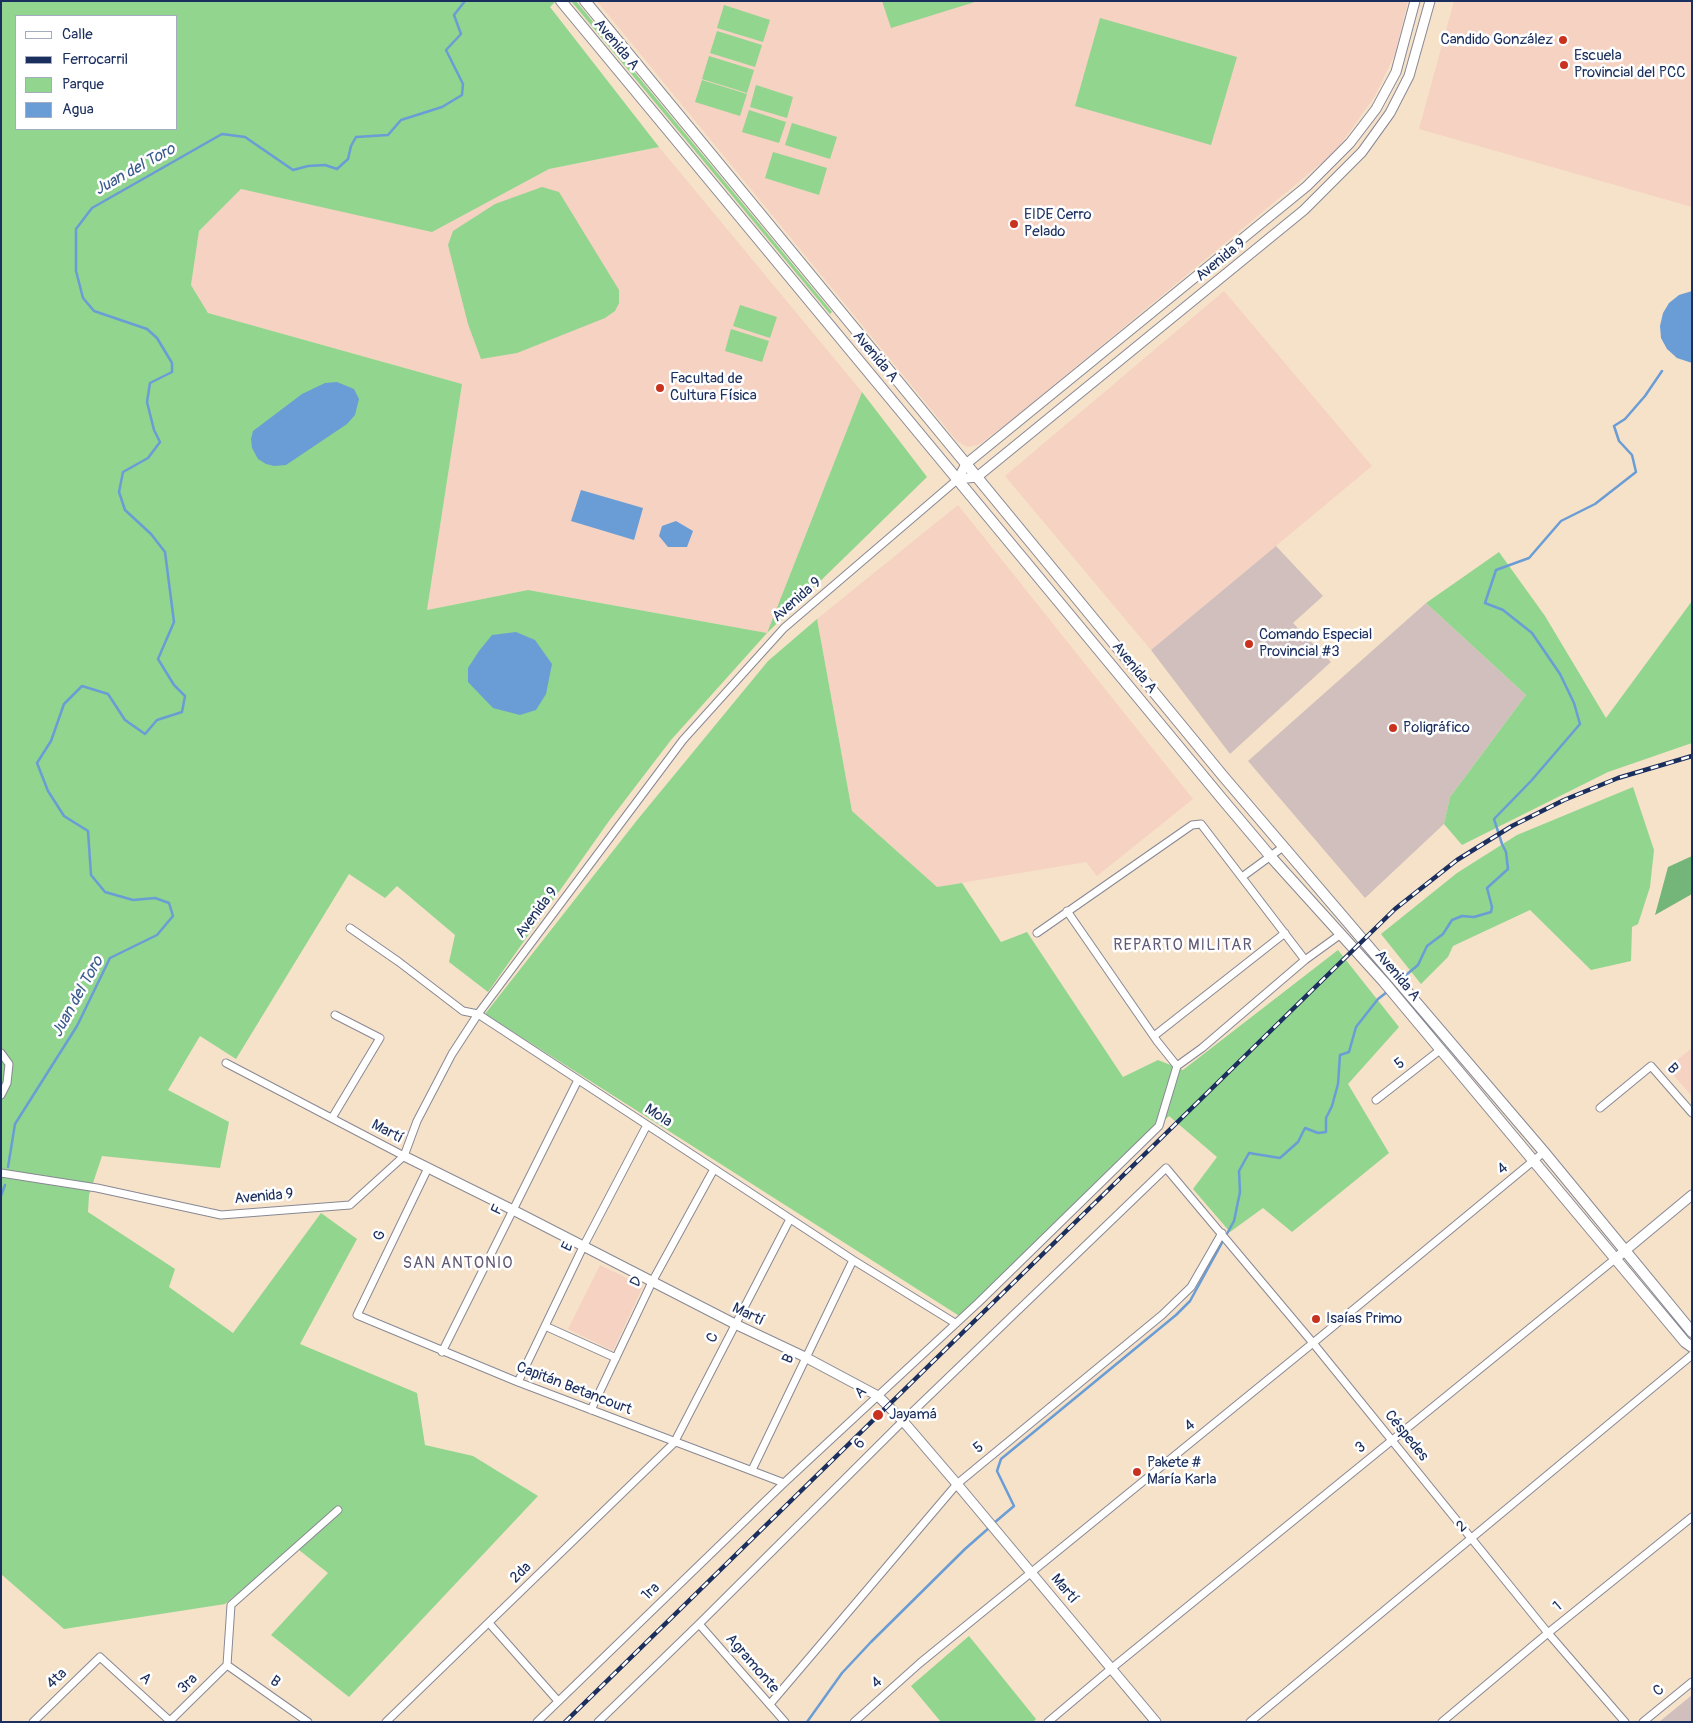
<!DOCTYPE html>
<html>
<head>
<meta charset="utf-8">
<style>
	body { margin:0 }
	#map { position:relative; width:1693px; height:1723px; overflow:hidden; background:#f6e2c9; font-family:Pangolin,sans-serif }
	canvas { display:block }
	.frame { position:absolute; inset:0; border:2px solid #1b2f5e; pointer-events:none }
	.legend { position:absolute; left:15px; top:15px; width:162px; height:115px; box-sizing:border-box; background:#fff; border:1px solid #a4acbf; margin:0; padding:6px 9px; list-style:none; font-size:15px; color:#1b2f5e }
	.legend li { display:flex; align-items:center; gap:10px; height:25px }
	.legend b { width:25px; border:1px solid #a4acbf }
</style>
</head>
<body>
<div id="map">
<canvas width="1693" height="1723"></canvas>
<div class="frame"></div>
<ul class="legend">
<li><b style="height:6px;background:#fff"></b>Calle</li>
<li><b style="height:6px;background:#1b2f5e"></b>Ferrocarril</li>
<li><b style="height:14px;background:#91d58e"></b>Parque</li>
<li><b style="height:14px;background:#6a9dd5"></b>Agua</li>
</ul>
</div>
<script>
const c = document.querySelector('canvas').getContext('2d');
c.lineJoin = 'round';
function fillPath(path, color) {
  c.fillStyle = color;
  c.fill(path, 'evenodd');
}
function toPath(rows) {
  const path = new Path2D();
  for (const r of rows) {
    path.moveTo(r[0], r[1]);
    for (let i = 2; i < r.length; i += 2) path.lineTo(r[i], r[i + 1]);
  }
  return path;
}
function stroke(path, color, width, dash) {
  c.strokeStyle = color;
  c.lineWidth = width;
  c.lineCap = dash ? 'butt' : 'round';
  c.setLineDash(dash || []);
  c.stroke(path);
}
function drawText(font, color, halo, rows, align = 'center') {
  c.font = font + ' Pangolin,sans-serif';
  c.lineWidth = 5;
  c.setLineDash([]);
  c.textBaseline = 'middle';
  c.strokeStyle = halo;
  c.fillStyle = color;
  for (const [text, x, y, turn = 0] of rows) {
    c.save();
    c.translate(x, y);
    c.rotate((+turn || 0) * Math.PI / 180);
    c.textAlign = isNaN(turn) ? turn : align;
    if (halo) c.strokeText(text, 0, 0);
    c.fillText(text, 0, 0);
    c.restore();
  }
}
fillPath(toPath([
	[597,1,1408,1,1395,54,1375,96,1336,151,1013,419,980,444,968,447,957,441],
	[1454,1,1692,1,1692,207,1419,129],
	[659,147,862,392,767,633,528,590,427,610,462,384,208,313,191,285,199,231,241,189,432,231,549,169],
	[1224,291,1372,466,1151,650,1005,476],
	[958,505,1193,799,1097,876,1086,862,937,887,852,811,817,619],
	[1692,1048,1692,1096,1667,1068],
	[600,1265,643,1286,613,1351,568,1329]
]), '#f5d2c2');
fillPath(toPath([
	[1276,546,1323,596,1293,623,1331,662,1230,754,1151,650],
	[1426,603,1526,695,1450,797,1444,824,1365,898,1248,761],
	[1692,1695,1692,1722,1659,1722]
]), '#d1bfbd');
fillPath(toPath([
	[1,1,556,1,550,7,659,147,549,169,432,232,241,189,199,231,191,285,208,313,462,384,427,610,528,590,767,633,862,392,927,477,767,633,671,740,609,821,488,992,449,962,455,935,397,886,385,898,349,874,236,1059,200,1036,168,1090,229,1122,220,1168,102,1156,89,1195,88,1212,175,1269,169,1287,233,1333,321,1213,357,1239,300,1344,417,1393,425,1445,473,1456,538,1496,349,1697,271,1635,328,1573,294,1546,225,1604,64,1629,1,1574],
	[16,16,176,16,176,129,16,129],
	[571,1,576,1,832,312,830,314],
	[882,1,978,1,891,28],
	[724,5,770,20,763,42,717,28],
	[1100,18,1237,57,1211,145,1075,106],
	[717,31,762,45,755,67,710,53],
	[709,56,754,70,747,93,702,79],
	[702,80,747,94,740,116,695,102],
	[756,85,793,97,787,118,750,107],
	[749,110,786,122,779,143,742,132],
	[792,123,837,137,830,159,785,145],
	[773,152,827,168,819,195,765,178],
	[542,187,559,192,619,290,619,303,615,311,605,318,517,353,481,359,468,324,448,245,453,231,495,204],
	[740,305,777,317,770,338,733,326],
	[731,329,769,341,762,362,725,351],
	[1499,552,1545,616,1606,718,1692,601,1692,743,1608,772,1462,845,1444,824,1450,797,1526,695,1426,603],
	[817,619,852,811,937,887,962,883,1001,942,1027,932,1123,1077,1158,1060,1183,1070,1338,950,1399,1027,1348,1084,1389,1153,1292,1232,1263,1208,1230,1232,1193,1189,1217,1157,1169,1116,961,1317,485,1014,638,819,768,661],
	[1633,787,1654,850,1650,887,1638,924,1632,927,1631,961,1591,970,1530,910,1453,946,1448,957,1421,984,1381,934,1457,873,1517,835],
	[969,1636,1036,1719,1033,1722,941,1722,911,1686]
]), '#91d58e');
fillPath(toPath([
	[1692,856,1692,894,1655,915,1668,867]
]), '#74b679');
fillPath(toPath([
	[1692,291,1692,363,1677,358,1667,349,1661,338,1660,326,1663,313,1669,303,1679,295],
	[337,382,354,389,359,399,355,415,347,424,286,465,274,466,266,464,258,459,252,448,251,439,253,431,302,394,325,383],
	[581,490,643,508,634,540,571,521],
	[676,521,693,531,687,547,668,547,659,536,662,526],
	[516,632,535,640,552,664,546,694,536,710,520,715,493,708,468,682,468,668,479,651,492,635]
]), '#6a9dd5');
stroke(toPath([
	[1400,980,1418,965,1427,946,1443,934,1452,920,1462,916,1474,917,1491,912,1492,907,1487,888,1508,869,1506,852,1502,844,1494,819,1531,781,1580,724,1574,703,1560,674,1532,633,1503,610,1485,603,1496,570,1529,558,1561,521,1595,504,1636,472,1632,455,1619,441,1614,426,1625,419,1645,396,1662,371],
	[8,1167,15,1124,77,1026,110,958,157,935,173,916,169,903,155,898,133,900,105,892,91,875,88,831,64,816,48,791,37,763,51,741,64,704,82,686,108,694,125,720,145,734,157,720,182,712,185,696,174,685,158,659,174,622,165,552,151,534,125,510,119,492,123,472,148,458,160,442,154,430,147,402,150,383,172,372,172,363,157,338,147,329,94,311,83,298,76,271,76,229,92,208,222,134,245,137,293,170,308,166,325,165,337,169,348,159,351,146,356,137,388,135,401,120,442,107,462,95,463,84,446,50,461,34,454,15,465,1],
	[1,1196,5,1185],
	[994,1523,1014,1506,997,1471,1001,1459,1176,1315,1190,1301,1234,1221,1240,1192,1239,1171,1249,1153,1280,1158,1298,1142,1305,1128,1318,1133,1326,1132,1326,1118,1332,1106,1338,1084,1340,1055,1349,1052,1356,1027,1378,999,1387,992],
	[807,1722,842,1673,871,1642,965,1549,990,1527]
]), '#6a9dd5', 2.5);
const minor = toPath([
	[1242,877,1283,847],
	[1067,911,1157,1041,1177,1066],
	[350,928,399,962,463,1011,478,1014,853,1260,955,1323],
	[1037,933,1192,825,1201,824,1305,960],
	[1154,1036,1285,933],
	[1,1053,9,1064,7,1083,1,1095],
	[226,1063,404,1156],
	[1376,1100,1440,1050],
	[1600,1108,1651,1066,1692,1113],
	[332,1118,380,1038,335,1015],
	[428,1168,357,1315,518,1382,784,1483],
	[1,1173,97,1188,221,1215,350,1205,404,1156,417,1121,452,1054,478,1014,683,740,784,628,958,479],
	[545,1326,616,1358],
	[442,1352,578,1080],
	[518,1382,583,1247,647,1125],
	[591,1410,652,1282,714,1169],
	[752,1470,853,1260],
	[489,1623,558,1701],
	[699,1624,785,1722],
	[227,1665,231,1605,338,1510],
	[227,1665,308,1722],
	[770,1704,957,1484,1162,1315,1191,1287,1222,1233],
	[33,1722,100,1657,171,1722],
	[169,1722,227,1665],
	[386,1722,674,1443,790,1219],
	[537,1722,784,1483,978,1303,1159,1126,1177,1066,1202,1048,1305,960,1341,934],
	[598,1722,699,1624,903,1421,1166,1168,1313,1343,1548,1633,1625,1722],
	[854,1722,920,1663,1313,1343,1544,1152],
	[1048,1722,1112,1668,1615,1259],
	[1250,1722,1692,1355],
	[1442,1722,1548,1633,1692,1517],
	[1643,1722,1692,1682]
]);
const tertiary = toPath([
	[958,479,977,477,1304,210,1362,152,1390,113,1409,76,1430,1],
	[958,479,966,464,1307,186,1350,143,1376,109,1396,72,1415,1],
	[404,1156,513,1210,735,1324,805,1357,878,1396,903,1421,957,1484,1156,1722],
	[1615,1259,1692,1195]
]);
const secondary = toPath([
	[561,1,1223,800,1271,857,1384,982,1685,1342,1692,1347],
	[585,1,1223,776,1544,1152,1692,1332]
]);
stroke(minor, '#888894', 9);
stroke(tertiary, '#888894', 11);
stroke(secondary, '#888894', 12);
stroke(minor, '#fff', 7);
stroke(tertiary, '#fff', 9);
stroke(secondary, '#fff', 10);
const rail = toPath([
	[565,1722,1395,909,1457,860,1512,826,1564,800,1618,778,1692,756]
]);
stroke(rail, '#1b2f5e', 4.5);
stroke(rail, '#fff', 2.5, [8]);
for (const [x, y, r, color] of [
	[1563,40,5,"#c8321e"],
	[1564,65,5,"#c8321e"],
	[1014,224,5,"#c8321e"],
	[660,388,5,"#c8321e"],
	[1249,644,5,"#c8321e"],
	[1393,728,5,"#c8321e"],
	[1316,1319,5,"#c8321e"],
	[878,1415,6,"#c8321e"],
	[1137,1472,5,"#c8321e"]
]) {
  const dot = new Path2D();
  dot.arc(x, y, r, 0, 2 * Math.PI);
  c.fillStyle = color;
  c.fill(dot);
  stroke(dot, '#fff', 2);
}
drawText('15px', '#1b2f5e', '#fff', [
	["Candido González",1553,40,"right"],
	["Escuela",1574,56],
	["Provincial del PCC",1574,73],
	["EIDE Cerro",1024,215],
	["Pelado",1024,232],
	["Facultad de",670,379],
	["Cultura Física",670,396],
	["Comando Especial",1259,635],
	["Provincial #3",1259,652],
	["Poligráfico",1403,728],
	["Isaías Primo",1326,1319],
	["Jayamá",889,1415],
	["Pakete #",1147,1463],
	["María Karla",1147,1480]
], 'left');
drawText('15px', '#1b2f5e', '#fff', [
	["Avenida A",616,45,50],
	["Avenida 9",1221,260,-39],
	["Avenida A",875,357,50],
	["Avenida 9",797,600,-41],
	["Avenida A",1134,668,51],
	["Avenida 9",537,913,-53],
	["Avenida A",1397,976,50],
	["5",1400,1064,-39],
	["B",1672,1069,49],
	["Mola",658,1116,33],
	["Martí",387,1132,28],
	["4",1503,1169,-40],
	["Avenida 9",264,1197,-5],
	["F",498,1210,-63],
	["G",380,1236,-64],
	["E",568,1247,-64],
	["D",637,1282,-64],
	["Martí",748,1315,26],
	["C",713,1338,-63],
	["B",789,1359,-65],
	["Capitán Betancourt",574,1389,21],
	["A",861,1393,-43],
	["4",1190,1426,-39],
	["Céspedes",1406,1436,51],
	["6",860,1444,-45],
	["5",979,1448,-40],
	["3",1361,1448,-39],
	["2",1462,1527,-40],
	["2da",521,1573,-44],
	["Martí",1064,1589,50],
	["1ra",651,1592,-44],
	["1",1558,1607,-39],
	["Agramonte",752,1664,49],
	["4ta",57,1679,-44],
	["A",145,1679,43],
	["B",275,1682,35],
	["4",877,1683,-41],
	["3ra",188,1684,-44],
	["C",1659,1691,-39]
]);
drawText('italic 16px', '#3b5b8e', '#fff', [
	["Juan del Toro",135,170,-29],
	["Juan del Toro",78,997,-61]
]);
c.letterSpacing = '1px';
drawText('16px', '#635a76', '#fff', [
	["REPARTO MILITAR",1183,946],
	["SAN ANTONIO",458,1264]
]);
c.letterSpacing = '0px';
</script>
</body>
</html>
